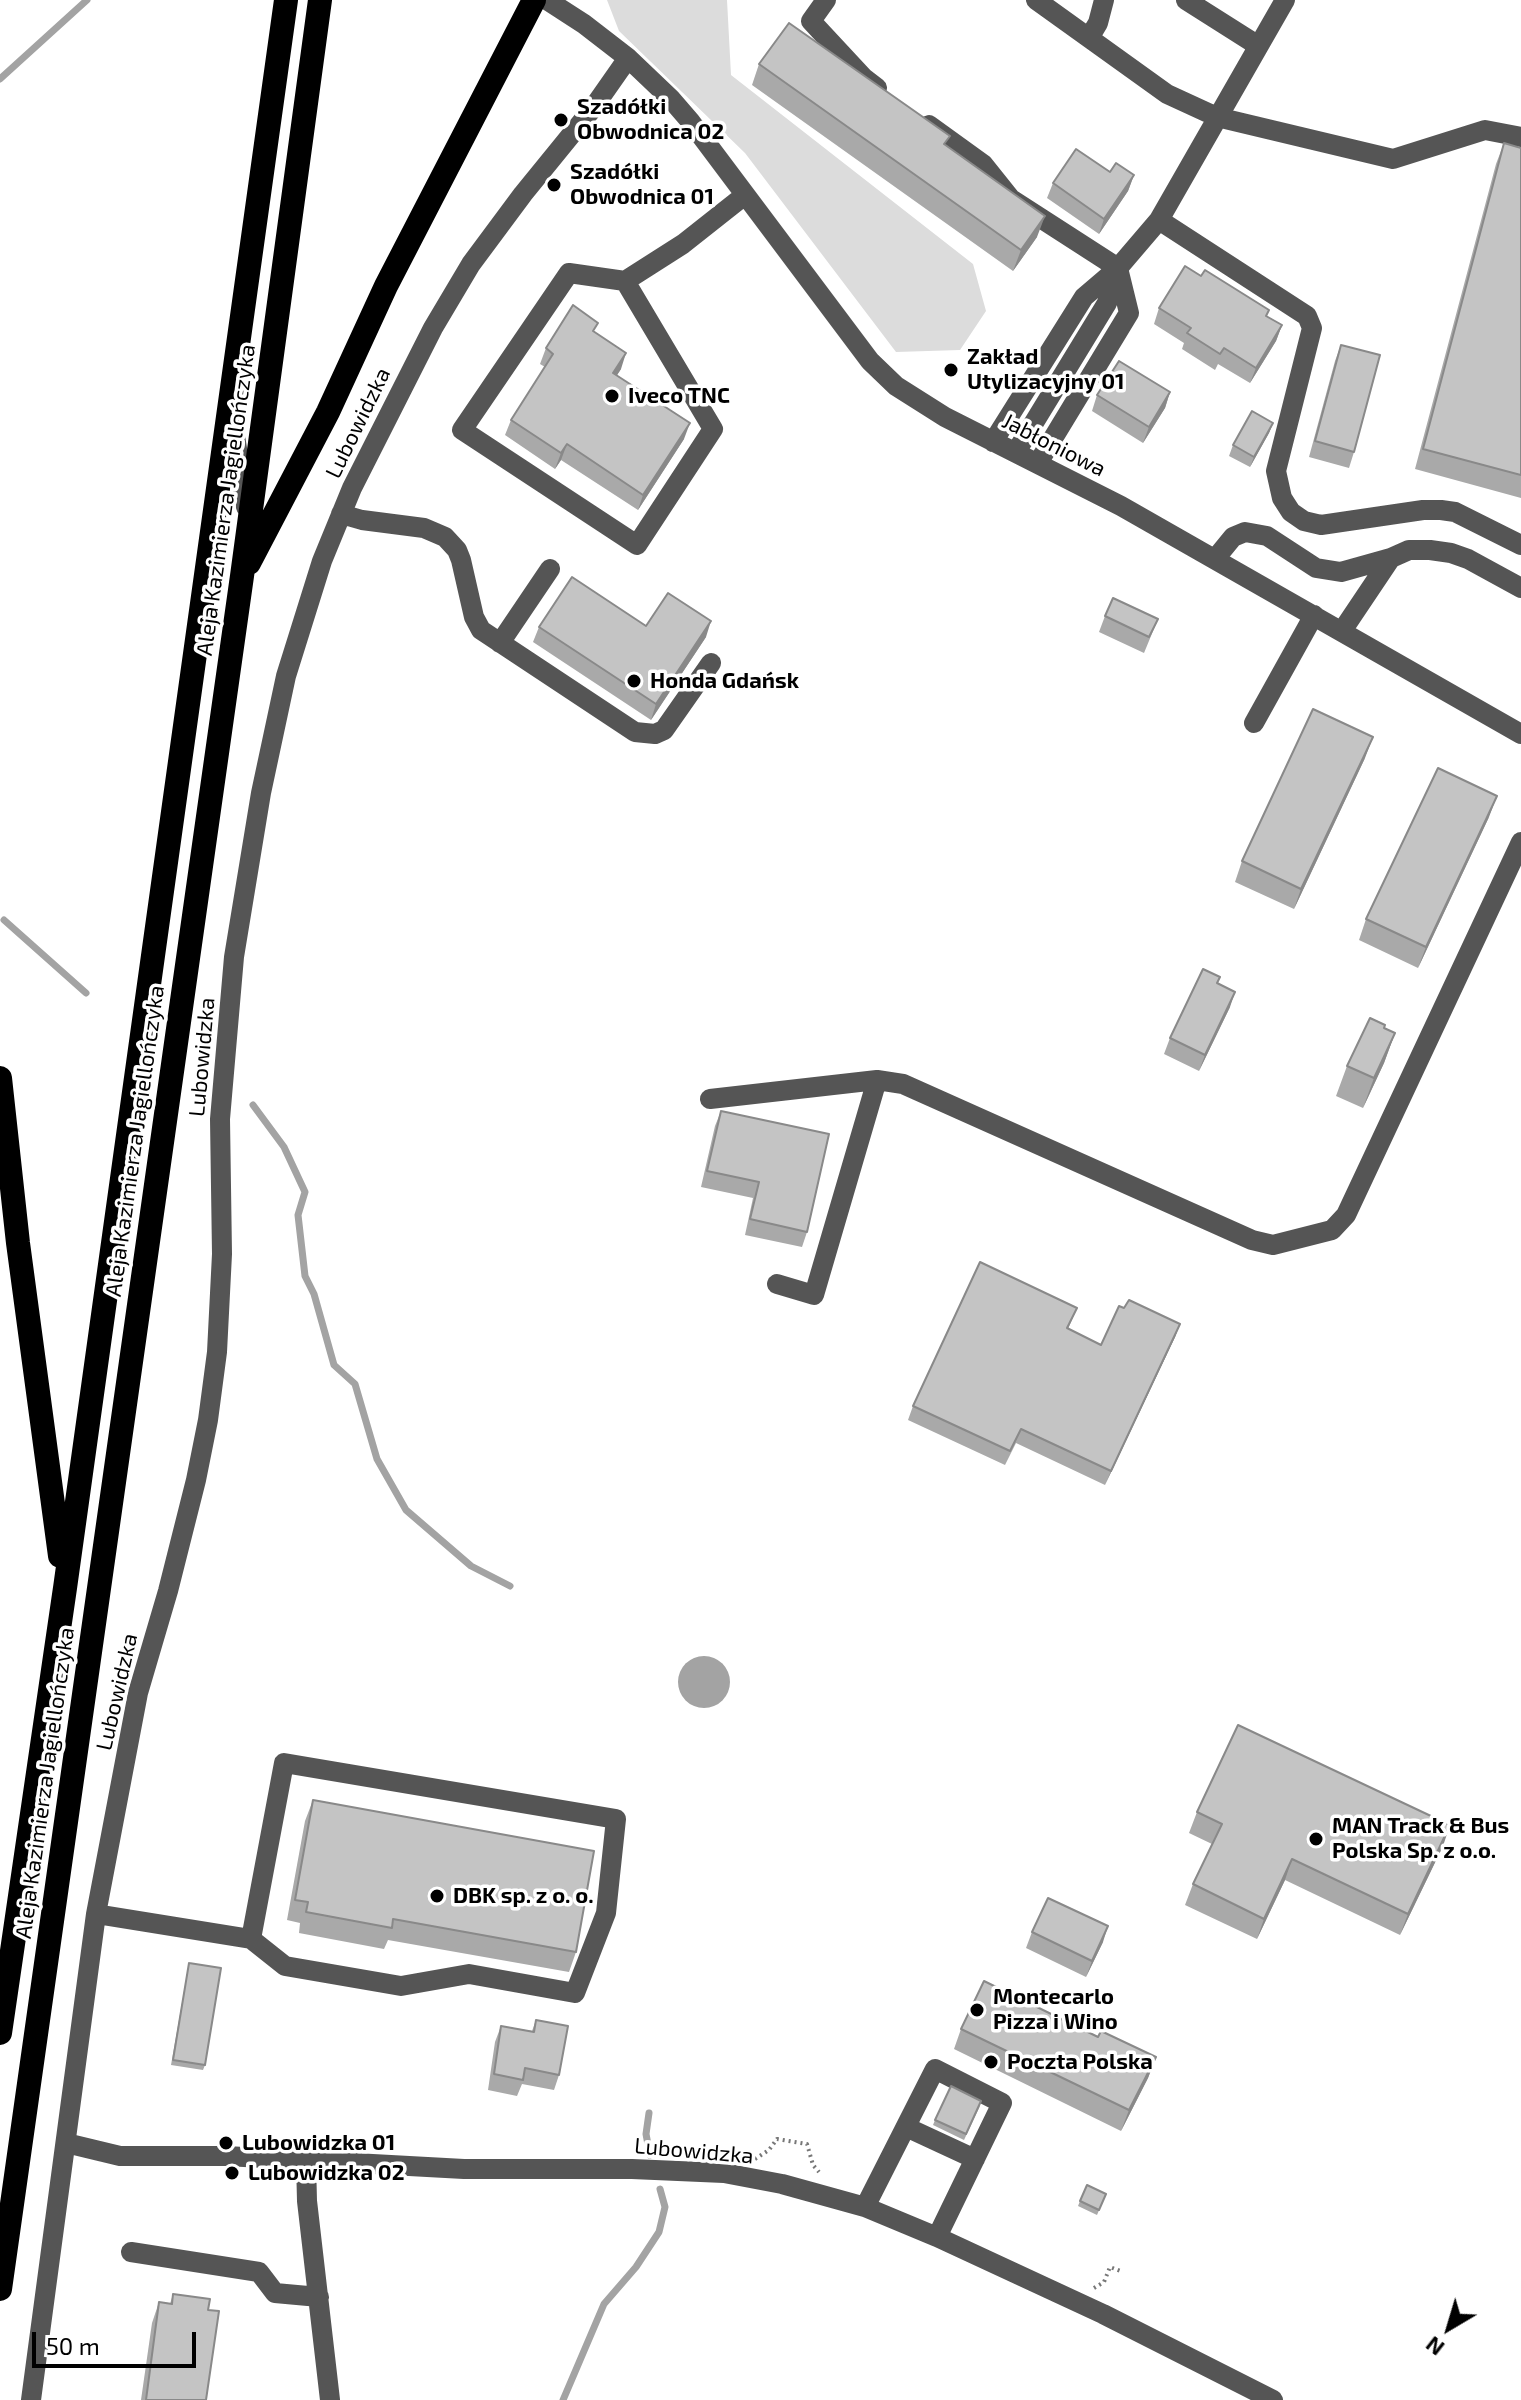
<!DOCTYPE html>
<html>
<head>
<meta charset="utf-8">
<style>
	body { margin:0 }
	#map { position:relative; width:1521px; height:2400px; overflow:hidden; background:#fff; font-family:"Exo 2",sans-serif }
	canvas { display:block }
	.north { position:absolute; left:1409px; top:2288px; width:80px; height:80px; -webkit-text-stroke:6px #fff; paint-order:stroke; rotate:218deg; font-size:22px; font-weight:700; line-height:32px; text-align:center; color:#000 }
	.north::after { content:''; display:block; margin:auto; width:28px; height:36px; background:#000; clip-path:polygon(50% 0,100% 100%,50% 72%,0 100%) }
	.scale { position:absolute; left:32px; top:2332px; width:164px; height:36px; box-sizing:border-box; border:4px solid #000; border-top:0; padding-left:10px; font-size:24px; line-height:28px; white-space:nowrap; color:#000; -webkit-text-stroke:6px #fff; paint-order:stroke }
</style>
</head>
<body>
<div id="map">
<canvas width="1521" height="2400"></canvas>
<div class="north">N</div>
<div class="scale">50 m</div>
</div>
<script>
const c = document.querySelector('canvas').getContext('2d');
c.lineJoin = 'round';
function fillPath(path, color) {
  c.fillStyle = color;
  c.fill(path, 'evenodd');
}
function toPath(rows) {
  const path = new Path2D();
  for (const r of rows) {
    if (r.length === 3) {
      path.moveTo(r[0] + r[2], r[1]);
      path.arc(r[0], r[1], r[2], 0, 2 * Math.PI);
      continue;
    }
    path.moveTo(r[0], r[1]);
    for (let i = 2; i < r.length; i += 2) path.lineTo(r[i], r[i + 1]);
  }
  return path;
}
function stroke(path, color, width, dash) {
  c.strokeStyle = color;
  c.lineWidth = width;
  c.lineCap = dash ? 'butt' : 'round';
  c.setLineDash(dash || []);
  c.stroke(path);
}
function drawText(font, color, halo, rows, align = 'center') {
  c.font = font + ' "Exo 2",sans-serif';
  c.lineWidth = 7;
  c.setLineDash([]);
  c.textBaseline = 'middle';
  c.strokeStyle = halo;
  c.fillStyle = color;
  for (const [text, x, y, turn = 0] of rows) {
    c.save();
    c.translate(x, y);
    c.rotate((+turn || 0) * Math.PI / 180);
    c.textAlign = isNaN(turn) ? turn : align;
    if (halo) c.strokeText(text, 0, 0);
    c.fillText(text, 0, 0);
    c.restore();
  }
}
fillPath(toPath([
	[607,0,727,0,731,75,973,264,986,311,960,350,896,352,745,153,619,31]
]), '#dcdcdc');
fillPath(toPath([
	[704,1682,26]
]), '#a3a3a3');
stroke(toPath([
	[0,79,87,0],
	[4,920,86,993],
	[253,1105,284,1147,305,1192,298,1215,305,1276,314,1294,334,1365,355,1384,377,1459,406,1510,471,1566,510,1586],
	[649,2113,646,2134,650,2155],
	[563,2400,604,2304,636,2267,659,2232,665,2207,660,2189]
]), '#a3a3a3', 7);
stroke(toPath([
	[755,2159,769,2150,777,2139,807,2144,813,2165,819,2172],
	[1094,2288,1104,2282,1110,2267,1123,2272]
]), '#777', 4, [2, 4]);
stroke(toPath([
	[547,0,584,24,628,58,671,99,690,121,870,361,896,386,945,417,1121,506,1521,734],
	[826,0,811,21,864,78,877,88],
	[1036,0,1167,94,1217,117,1393,159,1485,130,1521,137],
	[1186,0,1257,45],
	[1089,38,1098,23,1104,0],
	[929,125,983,164,1011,199,1118,268,1129,313,1038,463],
	[1159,220,1307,316,1312,328,1276,471,1282,498,1291,512,1304,521,1321,525,1423,510,1441,510,1455,512,1521,545],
	[625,281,713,429,637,545,462,430,569,273,625,281,683,244,745,195],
	[232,416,246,507],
	[993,442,1084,297,1118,268,1159,220,1285,0],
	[1016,452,1107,303,1117,272],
	[341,514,362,520,424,528,445,537,457,550,461,560,474,617,481,630,635,732,655,734,664,730,711,663],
	[1215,559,1233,537,1245,532,1267,536,1316,568,1341,572,1391,558,1409,550,1430,550,1451,553,1468,559,1521,588],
	[1342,631,1391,558],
	[500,643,550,569],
	[1254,723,1314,615],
	[710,1099,877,1080,903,1084,1252,1240,1273,1245,1332,1230,1346,1215,1521,842],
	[777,1284,814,1295,877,1080],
	[96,1914,251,1939,285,1966,401,1986,469,1974,575,1993,606,1913,616,1819,284,1763,251,1939],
	[906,2127,975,2159],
	[66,2143,120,2156,226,2156,464,2169,632,2169,724,2173,782,2184,865,2207,937,2237,1103,2314,1273,2400],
	[306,2161,307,2201,330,2400],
	[865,2207,935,2069,1002,2103,937,2237],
	[131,2252,259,2272,275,2293,319,2297],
	[31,2400,96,1914,138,1693,168,1591,196,1480,208,1420,217,1352,222,1254,220,1119,234,957,261,793,286,676,322,561,352,488,433,328,471,264,523,194,593,108,628,58]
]), '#555', 20);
stroke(toPath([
	[249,563,328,412,386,286,534,0],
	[0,1078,18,1243,60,1556],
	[0,2033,65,1588,286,0],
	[0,2289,242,576,320,0]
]), '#000', 24);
fillPath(toPath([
	[759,64,946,146,1037,237,1013,271,752,85],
	[1504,143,1521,148,1521,498,1415,469,1496,164],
	[1110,172,1134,175,1128,191,1099,234,1047,198,1053,183],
	[1159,308,1267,316,1282,325,1276,341,1250,383,1218,364,1215,370,1182,349,1184,343,1154,324],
	[595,332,621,369,617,375,684,439,638,510,561,460,555,469,505,435,511,420,545,367,540,364,546,348],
	[1341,345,1354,452,1349,468,1309,457,1335,361],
	[1170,392,1165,408,1143,443,1092,411,1097,395],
	[1273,423,1269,433,1250,467,1229,456,1233,445],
	[1105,616,1158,619,1144,653,1099,632],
	[539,627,706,637,651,720,533,642],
	[1365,758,1294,909,1235,882,1242,861],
	[1489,817,1418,968,1359,940,1366,919],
	[1218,984,1230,1007,1199,1071,1164,1054,1170,1038],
	[1384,1028,1395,1033,1384,1063,1363,1108,1336,1096,1347,1066],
	[721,1111,807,1232,802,1247,745,1235,753,1198,701,1187,715,1126],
	[1077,1308,1068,1329,1101,1345,1124,1308,1180,1324,1175,1337,1105,1485,1016,1443,1005,1465,908,1420,913,1406],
	[313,1800,576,1952,569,1972,388,1940,384,1949,299,1933,300,1923,287,1920,305,1821],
	[1197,1812,1443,1846,1400,1935,1285,1880,1257,1939,1185,1905,1193,1884,1212,1844,1189,1833],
	[1032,1932,1103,1942,1086,1977,1026,1948],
	[189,1963,205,2065,203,2070,171,2065],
	[536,2020,559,2075,554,2090,522,2084,517,2096,488,2090,495,2042,501,2026,532,2031],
	[961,2029,1098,2037,1156,2057,1148,2078,1121,2131,954,2049],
	[980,2106,964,2140,933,2125,935,2120],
	[1106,2194,1097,2215,1078,2206,1080,2201],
	[173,2294,208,2310,206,2400,141,2400,152,2323,159,2302,170,2304]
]), '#a9a9a9');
fillPath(toPath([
	[1134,175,1128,191,1099,234,1104,219],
	[1045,216,1037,237,1013,271,1021,250],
	[1282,325,1276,341,1250,383,1256,368],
	[626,353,621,369,608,389,613,373],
	[1170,392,1165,408,1143,443,1149,427],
	[690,423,684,439,638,510,643,495],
	[1273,423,1269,433,1250,467,1254,457],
	[567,444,561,460,555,469,561,453],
	[711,621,706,637,651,720,656,704],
	[1373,737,1365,758,1294,909,1301,889],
	[1497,796,1489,817,1418,968,1426,947],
	[1235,992,1230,1007,1199,1071,1205,1055],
	[1395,1033,1384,1063,1363,1108,1374,1078],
	[1180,1324,1175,1337,1105,1485,1111,1471],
	[1450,1825,1443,1846,1400,1935,1408,1914],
	[1292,1859,1285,1880,1257,1939,1264,1919],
	[1108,1926,1103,1942,1086,1977,1092,1961],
	[1156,2057,1148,2078,1121,2131,1129,2110]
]), '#898989');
const building = toPath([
	[789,23,950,136,944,144,1045,216,1021,250,759,64,789,23],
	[1504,143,1521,148,1521,475,1423,449,1504,143],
	[1076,149,1110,172,1116,163,1134,175,1104,219,1053,183,1076,149],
	[1185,266,1201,276,1205,270,1269,310,1266,316,1282,325,1256,368,1224,348,1220,354,1187,333,1191,328,1159,308,1185,266],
	[573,305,598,323,593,331,626,353,613,373,690,423,643,495,567,444,561,453,511,420,553,354,546,348,573,305],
	[1341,345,1380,355,1354,452,1315,441,1341,345],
	[1119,361,1170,392,1149,427,1097,395,1119,361],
	[1252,411,1273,423,1254,457,1233,445,1252,411],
	[572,577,646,626,668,593,711,621,656,704,539,627,572,577],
	[1113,598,1158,619,1149,637,1105,616,1113,598],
	[1313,709,1373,737,1301,889,1242,861,1313,709],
	[1438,768,1497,796,1426,947,1366,919,1438,768],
	[1203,969,1220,977,1217,983,1235,992,1205,1055,1170,1038,1203,969],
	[1370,1018,1385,1025,1384,1028,1395,1033,1374,1078,1347,1066,1370,1018],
	[721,1111,829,1134,807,1232,750,1219,759,1182,707,1171,721,1111],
	[980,1262,1077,1308,1067,1328,1101,1345,1119,1306,1124,1308,1129,1300,1180,1324,1111,1471,1021,1429,1010,1451,913,1406,980,1262],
	[1238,1725,1450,1825,1408,1914,1292,1859,1264,1919,1193,1884,1222,1824,1197,1812,1238,1725],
	[313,1800,594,1851,576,1952,393,1919,392,1928,306,1912,308,1902,295,1900,313,1800],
	[1048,1898,1108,1926,1092,1961,1032,1932,1048,1898],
	[189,1963,221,1968,205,2065,173,2060,189,1963],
	[984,1981,1098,2037,1101,2031,1156,2057,1129,2110,961,2029,984,1981],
	[536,2020,568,2026,559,2075,525,2068,523,2080,494,2074,501,2026,534,2032,536,2020],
	[951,2086,981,2101,966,2134,935,2120,951,2086],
	[1087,2185,1106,2194,1099,2210,1080,2201,1087,2185],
	[173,2294,210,2299,208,2310,219,2311,206,2400,146,2400,159,2302,172,2304,173,2294]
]);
fillPath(building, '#c4c4c4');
stroke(building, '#898989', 2);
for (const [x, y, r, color] of [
	[561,120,8,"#000"],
	[554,185,8,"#000"],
	[951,370,8,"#000"],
	[612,396,8,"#000"],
	[634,681,8,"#000"],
	[1316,1839,8,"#000"],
	[437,1896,8,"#000"],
	[977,2010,8,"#000"],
	[991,2062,8,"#000"],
	[226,2143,8,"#000"],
	[232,2173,8,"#000"]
]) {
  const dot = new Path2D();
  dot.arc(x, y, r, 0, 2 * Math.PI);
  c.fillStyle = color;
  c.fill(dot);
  stroke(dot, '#fff', 3);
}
drawText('bold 22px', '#000', '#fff', [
	["Szadółki",577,107],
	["Obwodnica 02",577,132],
	["Szadółki",570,172],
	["Obwodnica 01",570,197],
	["Zakład",967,357],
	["Utylizacyjny 01",967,382],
	["Iveco TNC",628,396],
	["Honda Gdańsk",650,681],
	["MAN Track & Bus",1332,1826],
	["Polska Sp. z o.o.",1332,1851],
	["DBK sp. z o. o.",453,1896],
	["Montecarlo",993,1997],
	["Pizza i Wino",993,2022],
	["Poczta Polska",1007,2062],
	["Lubowidzka 01",242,2143],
	["Lubowidzka 02",248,2173]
], 'left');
drawText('22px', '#000', '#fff', [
	["Lubowidzka",358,423,-64],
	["Jabłoniowa",1054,445,27],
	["Aleja Kazimierza Jagiellończyka",226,500,-82],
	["Lubowidzka",202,1057,-85],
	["Aleja Kazimierza Jagiellończyka",135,1141,-82],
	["Lubowidzka",117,1692,-77],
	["Aleja Kazimierza Jagiellończyka",45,1783,-82],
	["Lubowidzka",694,2151,5]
]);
</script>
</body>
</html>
